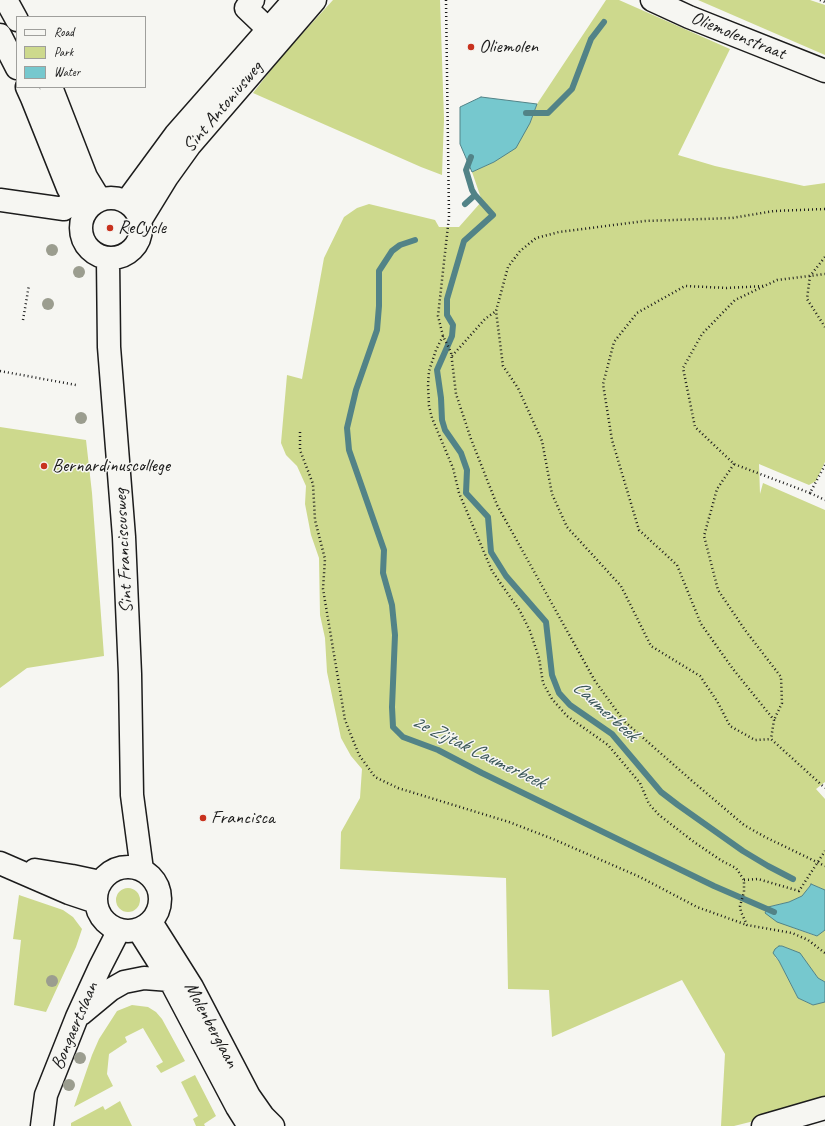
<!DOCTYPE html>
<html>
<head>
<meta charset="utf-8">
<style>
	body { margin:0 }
	#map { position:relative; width:825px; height:1126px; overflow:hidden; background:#f6f6f2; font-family:Caveat,sans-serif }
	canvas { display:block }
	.legend { position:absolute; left:16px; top:16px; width:130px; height:72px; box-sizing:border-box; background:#f6f6f2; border:1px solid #9f9f9c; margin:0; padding:5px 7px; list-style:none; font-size:12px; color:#1c1c1c }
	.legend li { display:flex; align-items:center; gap:8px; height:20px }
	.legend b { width:20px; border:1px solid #9f9f9c }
</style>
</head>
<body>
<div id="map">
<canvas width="825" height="1126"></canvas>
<ul class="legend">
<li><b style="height:5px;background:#f6f6f2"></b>Road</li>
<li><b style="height:11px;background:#cdd98d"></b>Park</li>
<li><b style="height:11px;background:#76c8ce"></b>Water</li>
</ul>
</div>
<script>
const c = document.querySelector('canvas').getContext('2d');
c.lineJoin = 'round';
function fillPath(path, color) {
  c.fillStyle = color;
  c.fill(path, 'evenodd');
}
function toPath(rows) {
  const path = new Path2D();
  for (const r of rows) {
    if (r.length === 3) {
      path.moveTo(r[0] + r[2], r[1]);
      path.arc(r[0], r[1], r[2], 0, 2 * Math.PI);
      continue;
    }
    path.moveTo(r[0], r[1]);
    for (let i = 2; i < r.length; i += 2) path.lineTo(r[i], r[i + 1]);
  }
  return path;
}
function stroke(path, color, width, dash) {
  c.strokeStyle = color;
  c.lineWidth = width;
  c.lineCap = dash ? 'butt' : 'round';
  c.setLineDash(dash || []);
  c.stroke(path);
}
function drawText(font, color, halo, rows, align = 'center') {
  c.font = font + ' Caveat,sans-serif';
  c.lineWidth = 3;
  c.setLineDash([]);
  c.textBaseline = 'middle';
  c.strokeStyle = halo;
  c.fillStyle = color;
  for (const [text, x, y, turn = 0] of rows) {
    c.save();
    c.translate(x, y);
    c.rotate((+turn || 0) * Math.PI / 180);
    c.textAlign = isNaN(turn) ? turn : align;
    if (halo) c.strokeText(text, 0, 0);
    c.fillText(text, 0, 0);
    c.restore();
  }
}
fillPath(toPath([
	[333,0,440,0,444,119,442,175,421,167,253,93,281,57],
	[606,0,619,0,730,49,678,155,715,166,804,186,825,183,825,462,816,481,809,485,759,464,760,494,763,483,825,510,825,782,816,789,825,799,825,890,811,884,803,896,789,902,768,907,794,928,816,936,825,930,825,982,818,978,799,953,782,946,775,957,779,961,798,998,813,1005,825,1002,825,1100,818,1105,734,1126,721,1126,725,1054,682,980,552,1037,549,990,508,989,506,878,340,869,341,832,360,798,362,769,351,756,341,738,327,672,325,638,320,615,319,558,311,535,305,504,306,486,297,466,286,455,281,443,287,375,302,379,324,258,344,217,357,208,369,204,435,220,439,227,459,227,482,201,472,172,494,162,530,123,537,104],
	[698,0,810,0,825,5,825,55],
	[0,427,86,440,92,493,104,656,27,668,0,688],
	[128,900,12],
	[19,895,63,910,73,917,82,929,76,947,46,1012,14,1005,21,940,13,939],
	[132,1005,148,1007,156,1012,162,1019,185,1061,161,1073,156,1066,163,1062,143,1028,125,1037,127,1042,109,1054,107,1074,113,1086,74,1107,92,1055,99,1039,117,1011],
	[195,1075,216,1116,204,1124,205,1126,196,1126,193,1119,198,1116,181,1082],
	[120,1101,132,1126,71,1126,71,1123,103,1106,105,1110]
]), '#cdd98d');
const water = toPath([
	[481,97,537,104,530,123,516,148,494,162,472,172,460,144,460,107,481,97],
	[811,884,825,890,825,930,817,936,777,922,765,913,768,907,789,902,802,896,810,886,811,884],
	[779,946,782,946,800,953,818,978,825,982,825,1002,813,1005,798,998,779,961,773,953,775,949,779,946]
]);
fillPath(water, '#76c8ce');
stroke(water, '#528387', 1);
stroke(toPath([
	[526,113,548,113,572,89,591,39,604,22],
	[471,157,466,170,472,190,475,195,493,215,464,241,447,299,447,315,453,325,452,336,437,370,441,398,442,420,445,430,461,453,467,470,466,493,488,517,491,552,506,576,546,622,552,675,559,693,570,705,612,734,661,792,678,805,743,851,768,866,793,879],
	[465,204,475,195],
	[415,240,400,245,392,251,379,271,379,306,377,330,356,390,347,428,349,450,384,550,383,573,392,605,395,635,392,707,393,727,403,737,438,750,482,773,714,886,774,912]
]), '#528387', 6);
const minor = toPath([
	[6,0,17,20],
	[253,0,246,8,268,29],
	[652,0,689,17,825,71],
	[0,35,17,68],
	[27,87,32,98,68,188,76,201,85,211],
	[51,87,86,177,100,200],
	[111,228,30],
	[0,200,64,209,73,197],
	[126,202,176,134,294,0],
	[140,221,167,177,190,145,315,0],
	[108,259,109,347,124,537,130,674,132,795,142,870],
	[0,863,69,893,96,902],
	[128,899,32],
	[35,870,72,876,100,882],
	[151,922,192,987,249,1096,263,1116,273,1126],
	[141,934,170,980,237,1107,249,1126],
	[81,1014,110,990,124,982,144,978,170,980],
	[42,1126,46,1095,77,1017,100,967,119,930],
	[763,1126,825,1108]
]);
stroke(minor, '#1c1c1c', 25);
stroke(toPath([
	[446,0,449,217,438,316,443,336,451,352,456,394,471,439,497,505,595,681,624,721,691,780,744,825,765,837,825,866],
	[820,0,825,2],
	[825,209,774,211,732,218,645,221,559,232,536,238,520,251,508,267,496,311,503,366,518,388,542,441,552,494,567,527,621,586,651,646,700,676,717,701,730,726,755,740,771,739,825,788],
	[825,257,810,276,807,299,825,327],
	[763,286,727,288,685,286,637,313,614,342,603,384,612,440,639,530,677,565,701,624,733,669,774,720,771,739],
	[23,320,29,285],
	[443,336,436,350,429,371,428,385,429,406,432,418,453,468,459,493,492,571,520,611,530,631,539,658,543,683,552,699,567,716,608,745,640,783,649,804,659,815,694,842,722,861,736,868,744,880,744,892,740,906,741,912,747,925,792,933,808,940,825,953],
	[452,356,485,319,496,311],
	[0,371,76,385],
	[300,432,300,450,313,484,315,520,325,559,323,589,345,720,359,755,375,777,398,788,509,822,553,839,640,877,697,907,747,925],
	[734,464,717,489,704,536,718,590,745,630,781,677,782,703,774,720],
	[825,465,810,493,825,500],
	[810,493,734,464,695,427,683,368,702,334,735,300,777,280,825,274],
	[744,880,758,879,799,891,825,851]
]), '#1c1c1c', 2.5, [1, 3]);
stroke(minor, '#f6f6f2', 22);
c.fillStyle = '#9b9d8f';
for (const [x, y] of [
	[52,250],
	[79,272],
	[48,304],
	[81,418],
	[52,981],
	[80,1058],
	[69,1085]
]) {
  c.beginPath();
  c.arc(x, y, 6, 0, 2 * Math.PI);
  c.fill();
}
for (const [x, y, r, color] of [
	[471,47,4,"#c8321e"],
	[110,228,4,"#c8321e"],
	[44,466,4,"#c8321e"],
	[203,818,4,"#c8321e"]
]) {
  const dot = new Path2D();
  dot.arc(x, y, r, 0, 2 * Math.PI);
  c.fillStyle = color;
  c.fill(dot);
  stroke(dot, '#f6f6f2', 1.5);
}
drawText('19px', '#1c1c1c', '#f6f6f2', [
	["Oliemolenstraat",738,36,22],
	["Sint Antoniusweg",223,107,-50],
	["Sint Franciscusweg",124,551,-93],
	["Molenberglaan",211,1025,62],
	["Bongaertslaan",75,1026,-67]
]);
drawText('19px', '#1c1c1c', '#f6f6f2', [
	["Oliemolen",479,47],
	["ReCycle",118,228],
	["Bernardinuscollege",52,466],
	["Francisca",211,818]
], 'left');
drawText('italic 20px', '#3c585a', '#f6f6f2', [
	["Caumerbeek",605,711,42],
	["2e Zijtak Caumerbeek",478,752,26]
]);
</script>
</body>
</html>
